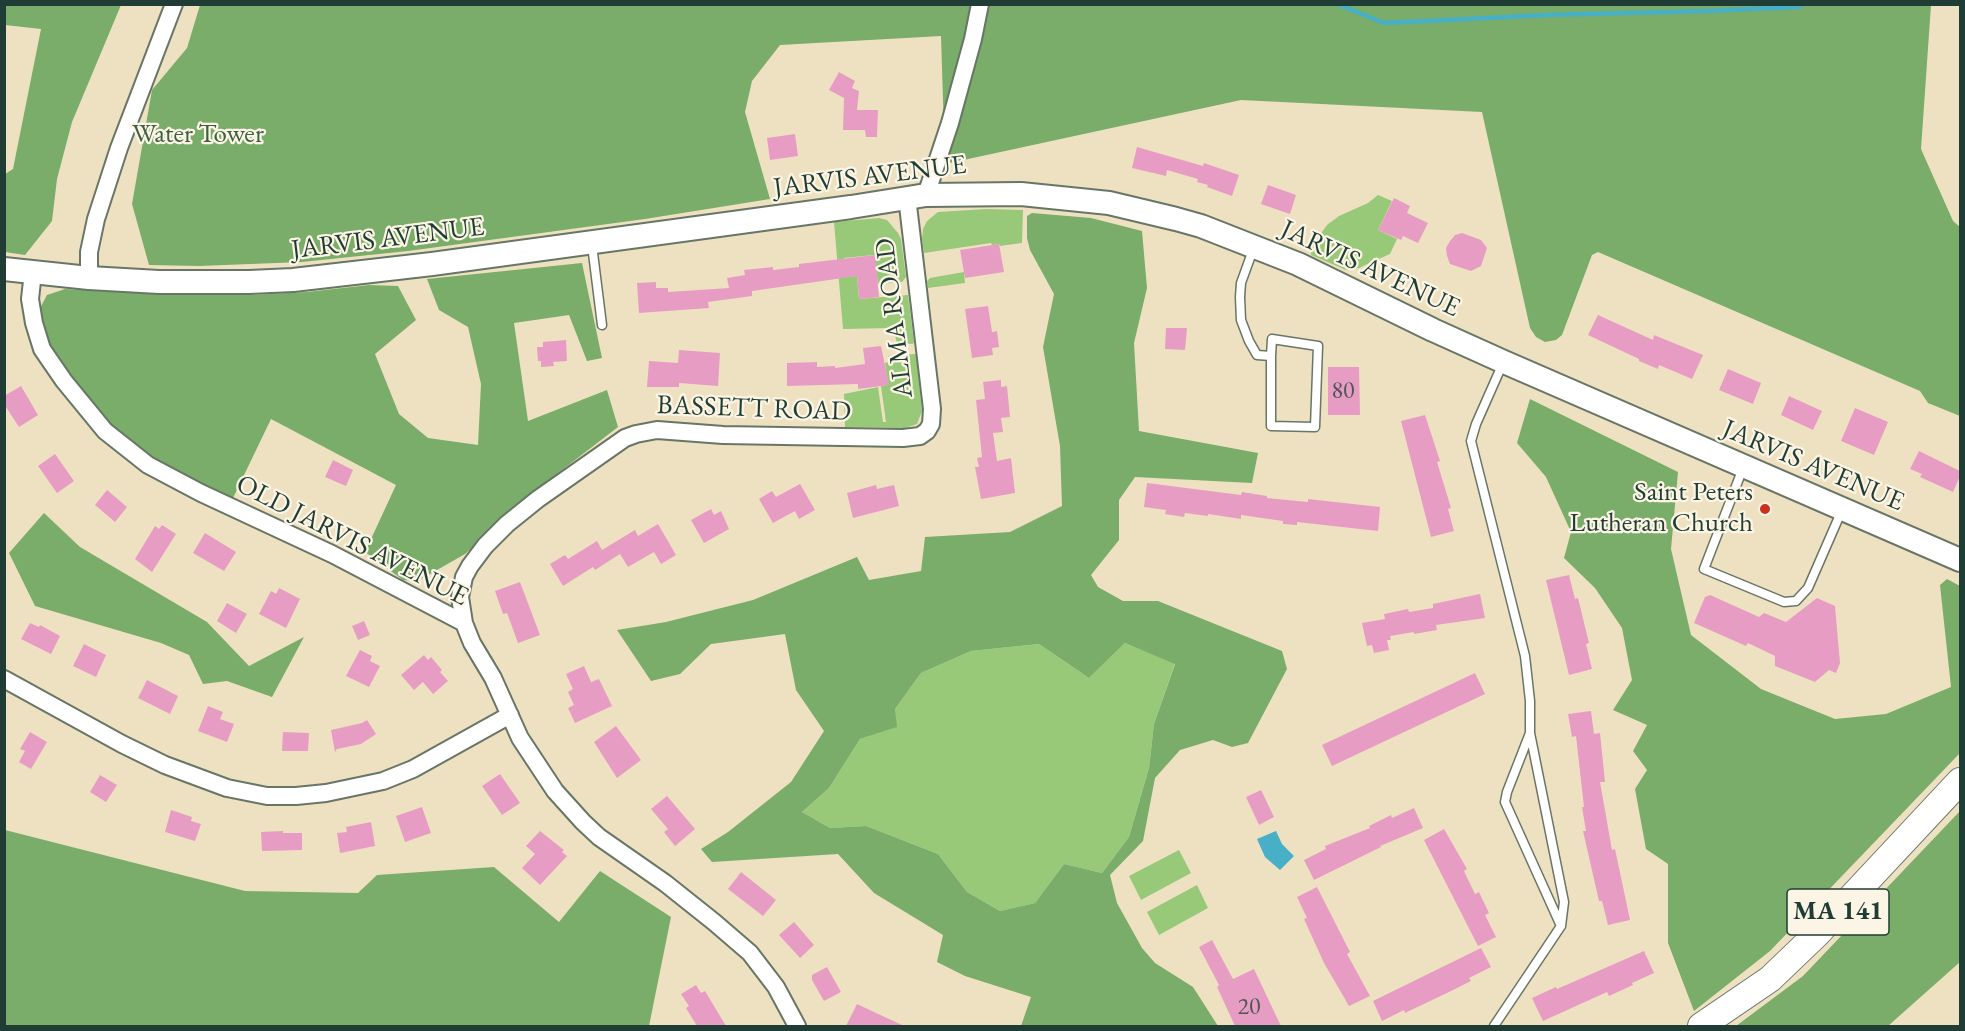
<!DOCTYPE html>
<html>
<head>
<meta charset="utf-8">
<style>
	body { margin:0 }
	#map { position:relative; width:1965px; height:1031px; overflow:hidden; background:#eee1c1; font-family:"EB Garamond",serif }
	canvas { display:block }
	.frame { position:absolute; inset:0; border:6px solid #1f3d34; pointer-events:none }
</style>
</head>
<body>
<div id="map">
<canvas width="1965" height="1031"></canvas>
<div class="frame"></div>
</div>
<script>
const c = document.querySelector('canvas').getContext('2d');
c.lineJoin = 'round';
function fillPath(path, color) {
  c.fillStyle = color;
  c.fill(path, 'evenodd');
}
function toPath(rows) {
  const path = new Path2D();
  for (const r of rows) {
    path.moveTo(r[0], r[1]);
    for (let i = 2; i < r.length; i += 2) path.lineTo(r[i], r[i + 1]);
  }
  return path;
}
function stroke(path, color, width, dash) {
  c.strokeStyle = color;
  c.lineWidth = width;
  c.lineCap = dash ? 'butt' : 'round';
  c.setLineDash(dash || []);
  c.stroke(path);
}
function drawText(font, color, halo, rows, align = 'center') {
  c.font = font + ' "EB Garamond",serif';
  c.lineWidth = 4.5;
  c.setLineDash([]);
  c.textBaseline = 'middle';
  c.strokeStyle = halo;
  c.fillStyle = color;
  for (const [text, x, y, turn = 0] of rows) {
    c.save();
    c.translate(x, y);
    c.rotate((+turn || 0) * Math.PI / 180);
    c.textAlign = isNaN(turn) ? turn : align;
    if (halo) c.strokeText(text, 0, 0);
    c.fillText(text, 0, 0);
    c.restore();
  }
}
fillPath(toPath([
	[1378,195,1392,201,1378,230,1397,239,1390,254,1359,268,1346,270,1311,255,1311,248,1327,225,1339,216,1368,203],
	[986,209,1023,210,1022,243,1000,246,999,244,992,245,991,243,924,253,922,239,923,229,927,221,938,212],
	[879,218,887,220,898,233,901,239,906,277,902,282,878,284,874,255,844,258,846,277,857,276,859,299,908,295,914,342,913,344,897,343,894,331,891,328,843,329,834,222],
	[964,272,965,283,928,288,927,281,930,278],
	[916,354,922,411,917,424,905,428,845,427,844,394,878,387,883,422,886,422,881,386,888,385,885,363,889,362,888,356],
	[1125,643,1175,663,1154,724,1149,768,1129,837,1102,873,1064,864,1035,903,1000,911,967,892,938,854,866,826,830,828,802,812,829,788,860,739,896,727,895,709,921,673,971,651,1039,644,1089,678],
	[1179,850,1191,873,1141,900,1129,876],
	[1197,885,1208,908,1159,935,1147,912]
]), '#97c979');
fillPath(toPath([
	[4,5,121,5,72,122,57,179,52,221,25,255,5,252,5,174,13,169,41,29,5,25],
	[200,5,1931,5,1921,149,1953,221,1960,227,1960,416,1928,403,1920,391,1598,252,1592,255,1562,335,1556,340,1545,342,1536,337,1530,328,1482,112,1241,100,945,164,941,36,780,45,752,81,745,112,770,199,645,219,408,251,302,262,199,266,149,265,132,204,152,90,187,48],
	[1032,213,1091,218,1142,231,1147,288,1134,343,1139,431,1258,453,1252,483,1135,477,1119,500,1119,540,1091,575,1098,587,1123,601,1158,601,1282,651,1287,669,1248,743,1232,747,1213,740,1180,750,1155,778,1143,841,1110,875,1117,903,1142,948,1155,963,1193,987,1218,1026,1021,1026,1031,997,965,976,937,962,943,935,874,893,838,854,712,862,701,849,728,832,791,782,824,731,796,690,785,634,711,644,680,674,651,681,617,630,666,622,753,600,857,557,869,580,921,571,925,537,1010,532,1062,506,1060,446,1043,347,1054,294,1030,250,1027,238,1027,216],
	[1125,643,1175,664,1154,724,1149,768,1129,837,1102,873,1064,864,1035,903,1000,911,967,892,938,854,866,826,830,828,802,812,829,788,860,739,897,727,895,709,921,673,971,651,1039,644,1089,678],
	[582,263,602,358,587,361,569,315,514,323,528,421,607,390,618,427,540,487,465,554,423,578,414,581,403,580,365,552,396,485,271,419,233,498,202,486,164,465,124,438,96,408,47,347,37,314,47,295,65,289,172,295,251,295,307,292,369,285,398,286,416,320,375,354,399,414,428,438,478,445,481,384,468,327,439,310,427,279],
	[1530,399,1678,472,1671,549,1691,635,1761,689,1835,719,1886,714,1951,687,1940,585,1947,579,1960,586,1960,753,1770,951,1694,1011,1668,943,1668,864,1646,849,1635,789,1647,770,1633,751,1647,725,1613,710,1632,680,1622,628,1595,588,1564,558,1571,532,1546,477,1517,443],
	[44,513,80,547,207,622,249,666,304,637,272,697,227,681,203,684,189,655,161,643,35,606,9,553],
	[1960,811,1960,962,1888,1026,1736,1026,1803,976],
	[5,830,245,891,358,893,377,875,494,867,559,922,600,871,671,917,649,1026,5,1026]
]), '#79ad69');
fillPath(toPath([
	[1276,831,1282,844,1294,856,1280,870,1265,857,1257,839]
]), '#47afc6');
stroke(toPath([
	[1337,4,1384,23,1548,15,1707,11,1799,7,1803,4]
]), '#47afc6', 4.5);
fillPath(toPath([
	[839,72,855,81,852,88,859,91,857,110,878,110,877,137,866,137,865,130,843,130,844,98,829,90],
	[795,134,798,156,770,160,767,138],
	[1137,147,1203,166,1204,163,1239,175,1232,196,1207,187,1208,185,1197,182,1198,179,1167,170,1166,176,1132,168],
	[1268,185,1296,195,1290,214,1261,204],
	[1394,198,1410,206,1407,213,1428,223,1418,243,1403,236,1401,240,1378,230],
	[1462,233,1481,240,1487,248,1481,266,1471,271,1450,264,1447,256,1446,248,1450,241,1455,235],
	[999,244,1004,272,965,278,960,250],
	[875,255,879,297,859,299,857,276,752,291,752,296,708,302,709,308,639,313,637,283,656,282,656,288,668,288,668,292,729,288,727,278,745,275,744,270,773,267,773,270,799,267,799,264],
	[988,306,992,332,997,331,999,347,992,348,993,355,972,358,965,309],
	[1598,315,1653,340,1654,335,1703,355,1692,379,1659,365,1658,369,1639,361,1639,359,1588,335],
	[1166,328,1187,328,1185,350,1165,349],
	[566,340,567,361,553,362,554,366,541,367,541,361,538,361,537,347,543,347,543,342],
	[881,346,889,385,858,389,858,384,787,386,787,363,817,362,817,367,835,366,835,368,865,364,863,348],
	[679,350,720,353,718,386,679,383,679,387,647,387,649,361,678,363],
	[1328,367,1359,367,1360,415,1328,415],
	[1728,369,1761,383,1753,404,1719,390],
	[1001,380,1001,387,1007,386,1010,417,1001,418,1003,432,993,433,997,461,1011,458,1015,493,981,499,975,467,979,467,977,458,982,457,976,400,985,399,983,382],
	[21,386,38,415,19,427,4,404,4,396],
	[1789,396,1822,411,1813,430,1781,415],
	[1855,408,1888,422,1874,455,1841,441],
	[1425,415,1440,461,1437,462,1451,508,1448,509,1454,531,1431,537,1401,421],
	[1919,451,1960,471,1960,476,1953,492,1920,477,1922,474,1910,469],
	[55,454,74,481,57,493,38,466],
	[333,460,353,470,346,486,325,477],
	[1147,483,1241,495,1242,492,1267,496,1267,498,1308,502,1308,499,1380,507,1378,531,1297,522,1297,525,1283,524,1283,521,1241,515,1241,519,1208,514,1208,516,1185,513,1184,517,1165,514,1166,510,1144,507],
	[800,484,815,510,799,519,795,511,773,523,759,499,772,491,776,497],
	[876,485,877,489,894,485,899,506,853,518,847,493],
	[107,490,127,507,115,522,95,505],
	[711,509,714,515,721,511,729,529,704,543,691,520],
	[658,524,676,555,661,564,654,552,628,567,620,554,595,570,593,567,563,586,550,564,565,555,568,559,597,541,602,550,635,530,638,536],
	[162,525,176,534,152,572,135,559,155,526,159,529],
	[205,533,236,552,224,571,193,553],
	[1569,575,1575,599,1578,598,1589,643,1586,644,1592,669,1569,675,1546,580],
	[520,582,540,635,518,643,507,613,503,614,495,591],
	[279,588,300,599,286,628,259,614,271,591,276,594],
	[1480,594,1485,618,1436,625,1437,630,1414,634,1414,632,1390,636,1391,640,1387,640,1389,650,1374,653,1372,645,1367,646,1362,623,1385,619,1384,614,1408,609,1409,612,1433,608,1433,604],
	[1710,595,1759,617,1764,613,1786,622,1817,598,1835,606,1840,663,1836,673,1829,670,1815,682,1775,666,1775,656,1748,643,1746,646,1694,623,1705,597],
	[227,603,247,614,236,633,217,621],
	[364,621,370,635,358,640,352,626],
	[30,623,39,627,40,625,60,636,51,654,21,639],
	[84,644,106,655,96,677,73,666],
	[360,650,372,656,370,661,380,666,369,687,346,676],
	[424,655,428,660,431,657,442,670,440,672,448,681,433,694,423,682,414,690,401,675],
	[584,666,591,682,599,679,612,706,575,723,568,708,574,705,568,692,573,689,566,674],
	[1475,673,1485,694,1332,766,1322,745],
	[147,680,178,696,170,714,138,698],
	[208,706,223,712,220,719,234,724,227,742,198,731],
	[1591,711,1594,734,1600,733,1605,782,1600,782,1612,850,1615,849,1630,920,1608,925,1602,901,1599,901,1583,831,1586,831,1582,807,1584,807,1576,736,1572,737,1568,714],
	[367,720,376,734,361,744,337,749,335,752,331,730,362,723],
	[616,726,641,760,617,778,594,742],
	[30,732,47,742,31,769,19,762,25,751,20,749],
	[283,732,309,733,308,751,282,751],
	[500,774,520,803,502,815,482,786],
	[100,775,117,785,106,802,90,792],
	[1261,790,1274,817,1259,825,1246,797],
	[667,796,695,829,675,846,664,832,668,829,651,809],
	[422,807,431,833,405,842,396,816],
	[1414,808,1423,828,1380,846,1381,847,1314,880,1304,860,1326,849,1325,846,1370,828,1369,826,1391,815,1392,818],
	[171,810,192,817,191,821,201,824,195,841,165,832],
	[371,822,375,846,340,853,337,833,347,832,346,827],
	[1444,829,1467,869,1464,871,1475,894,1479,892,1489,913,1485,915,1496,937,1478,946,1424,840],
	[283,831,283,833,302,833,302,850,262,851,261,832],
	[540,831,564,850,562,852,567,856,540,885,522,868,535,854,526,846],
	[741,872,776,900,763,916,728,889],
	[1317,887,1350,952,1347,954,1370,996,1349,1006,1324,963,1304,919,1307,918,1297,897],
	[794,922,814,945,800,958,779,935],
	[1212,940,1233,979,1254,969,1281,1026,1235,1026,1217,987,1219,985,1199,947],
	[1481,948,1491,967,1469,978,1471,981,1449,992,1405,1013,1404,1010,1382,1021,1373,1001],
	[1644,951,1654,973,1632,983,1633,985,1609,996,1607,992,1543,1021,1532,998,1556,987,1557,989],
	[827,967,841,992,824,1001,812,980,812,975],
	[696,985,701,993,705,991,726,1026,697,1026,686,1008,689,1006,681,994],
	[857,1004,904,1026,846,1026]
]), '#e79dc3');
const lane = toPath([
	[592,245,602,325],
	[1254,247,1241,283,1240,297,1241,320,1249,341,1257,355,1271,356,1272,339,1318,346,1315,427,1271,426,1271,356],
	[1503,363,1476,424,1471,441,1525,656,1530,701,1530,733],
	[1743,468,1704,569,1784,602,1796,601,1808,588,1842,510],
	[1494,1026,1561,926,1564,902,1530,733,1507,792,1505,802,1561,926]
]);
const street = toPath([
	[926,195,950,123,973,39,980,4],
	[33,272,30,299,34,323,42,349,64,381,105,431,148,465,201,493,332,554,464,623,472,643,493,678,520,738,555,791,583,822,599,837,665,883,714,922,750,953,776,987,797,1026],
	[89,278,89,252,96,219,119,148,174,4],
	[464,623,460,597,464,577,470,566,485,546,507,524,538,499,625,438,636,434,657,430,723,435,903,438,920,436,927,431,931,424,932,409,907,197],
	[4,679,122,744,165,765,227,788,267,796,296,796,326,793,383,781,413,769,510,715]
]);
const secondary = toPath([
	[4,269,89,278,159,282,249,282,293,280,432,264,851,207,926,195,1021,194,1109,203,1176,219,1201,226,1298,264,1433,330,1504,362,1960,560]
]);
const primary = toPath([
	[1701,1026,1770,979,1817,934,1960,781]
]);
stroke(lane, '#677665', 11);
stroke(street, '#677665', 20);
stroke(secondary, '#677665', 26);
stroke(primary, '#677665', 28);
stroke(lane, '#fff', 8);
stroke(street, '#fff', 16);
stroke(secondary, '#fff', 22);
stroke(primary, '#fff', 26);
for (const [x, y, r, color] of [
	[1765,509,6,"#c8321e"]
]) {
  const dot = new Path2D();
  dot.arc(x, y, r, 0, 2 * Math.PI);
  c.fillStyle = color;
  c.fill(dot);
  stroke(dot, '#fcf5e5', 2);
}
drawText('24px', '#515558', null, [
	["80",1343,391],
	["20",1249,1007]
]);
for (const [x, y, w] of [
	[1838,912,102]
]) {
  const box = new Path2D();
  box.roundRect(x - w / 2, y - 23, w, 46, 4.5);
  c.fillStyle = '#fcf5e5';
  c.fill(box);
  stroke(box, '#1f3d34', 1.5);
}
drawText('bold 26px', '#1f3d34', null, [
	["MA 141",1838,912]
]);
drawText('27px', '#3d6045', '#fcf5e5', [
	["Water Tower",198,135]
]);
drawText('27px', '#1f3d34', '#fcf5e5', [
	["JARVIS AVENUE",870,177,-7],
	["JARVIS AVENUE",388,239,-7],
	["JARVIS AVENUE",1370,269,25],
	["ALMA ROAD",895,318,-97],
	["BASSETT ROAD",754,409,2],
	["JARVIS AVENUE",1813,466,23],
	["OLD JARVIS AVENUE",352,541,27]
]);
drawText('27px', '#1f3d34', '#fcf5e5', [
	["Saint Peters",1753,493],
	["Lutheran Church",1753,524]
], 'right');
</script>
</body>
</html>
